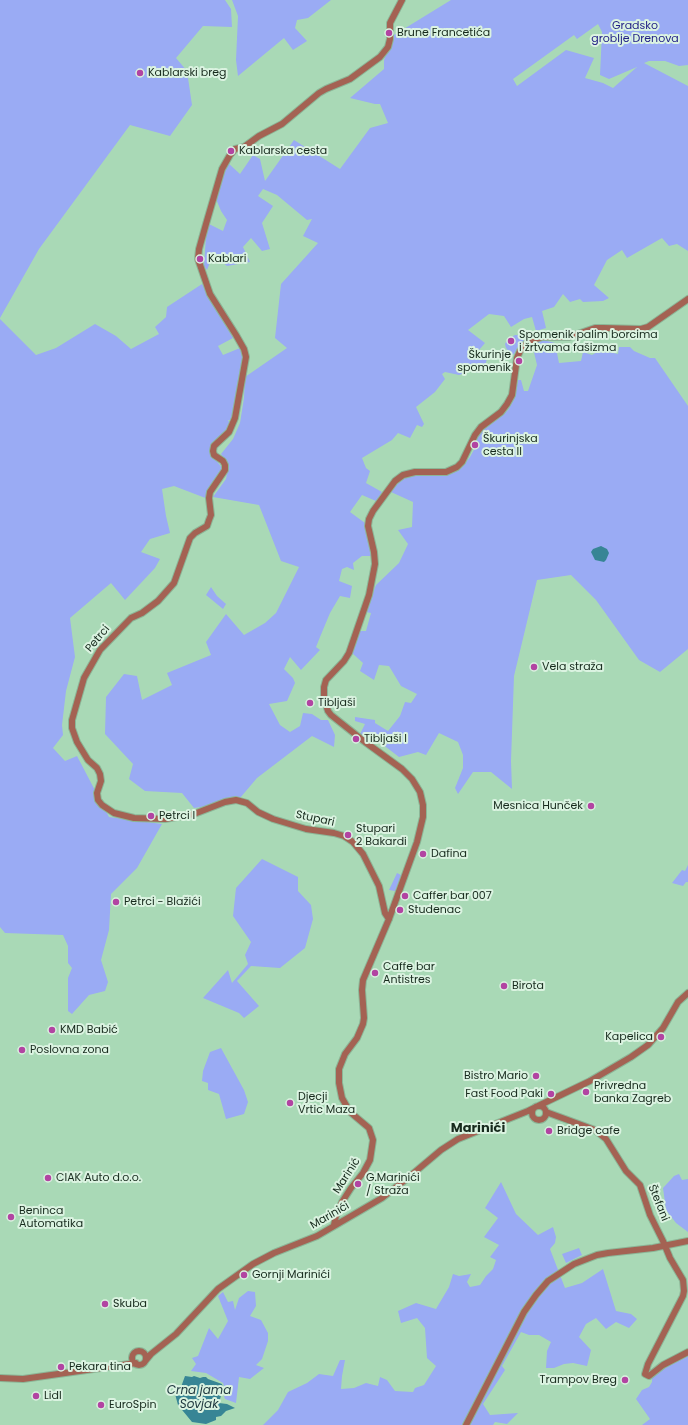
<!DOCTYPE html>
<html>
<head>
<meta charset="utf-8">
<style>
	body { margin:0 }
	canvas { display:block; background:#a9d9b6 }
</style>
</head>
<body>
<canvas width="688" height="1425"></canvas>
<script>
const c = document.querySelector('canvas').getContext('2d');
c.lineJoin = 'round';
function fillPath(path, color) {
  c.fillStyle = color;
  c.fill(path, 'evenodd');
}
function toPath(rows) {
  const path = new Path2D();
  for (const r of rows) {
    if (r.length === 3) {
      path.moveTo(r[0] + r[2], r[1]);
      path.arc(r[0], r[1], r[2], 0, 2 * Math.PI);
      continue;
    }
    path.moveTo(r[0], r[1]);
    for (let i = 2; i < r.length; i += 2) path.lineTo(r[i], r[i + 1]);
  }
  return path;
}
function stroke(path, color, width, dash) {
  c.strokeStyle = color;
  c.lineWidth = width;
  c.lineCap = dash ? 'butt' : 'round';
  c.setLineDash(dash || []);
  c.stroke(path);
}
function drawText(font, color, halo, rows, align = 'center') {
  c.font = font + ' Poppins,sans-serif';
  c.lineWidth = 4;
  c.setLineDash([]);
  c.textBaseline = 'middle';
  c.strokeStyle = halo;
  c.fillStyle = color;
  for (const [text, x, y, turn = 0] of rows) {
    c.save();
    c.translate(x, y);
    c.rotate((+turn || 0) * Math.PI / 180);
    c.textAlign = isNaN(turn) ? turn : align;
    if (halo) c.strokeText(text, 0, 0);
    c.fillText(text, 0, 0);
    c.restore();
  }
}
fillPath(toPath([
	[0,0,225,0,231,9,232,27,203,26,176,58,187,71,192,105,170,136,130,125,39,249,0,318],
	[232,0,331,0,308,18,297,20,295,28,307,41,293,50,284,38,238,76,236,60,238,16],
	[451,0,688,0,688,65,679,66,665,61,649,61,644,63,688,86,688,251,677,244,669,246,662,238,627,258,622,250,607,260,594,285,609,298,603,301,583,302,580,299,570,302,563,294,554,307,542,311,546,328,536,331,532,317,524,319,511,327,504,316,489,314,468,330,485,343,479,350,487,359,484,369,480,373,471,371,459,375,445,372,442,374,445,379,435,392,416,407,424,424,422,427,417,425,410,438,398,433,392,440,362,458,366,468,370,471,366,483,382,492,376,501,362,495,350,512,365,523,372,556,362,556,353,563,354,570,347,567,342,569,339,581,352,586,350,598,340,596,330,613,320,637,316,647,320,650,319,651,301,670,290,657,284,669,293,678,295,683,287,701,269,704,280,725,290,732,300,726,303,713,312,714,321,720,328,720,335,735,334,747,312,736,257,778,240,798,224,800,214,805,194,808,182,793,145,791,129,779,133,764,105,734,106,697,124,674,137,676,142,700,172,685,167,673,211,655,206,642,226,614,244,635,265,623,276,613,299,567,281,561,259,505,213,497,226,479,228,469,226,461,221,454,233,439,240,423,244,398,245,377,287,348,275,338,281,284,318,243,303,236,312,219,307,220,277,195,263,189,258,196,273,206,262,223,270,249,262,251,251,238,243,247,250,262,227,266,213,255,207,270,204,266,206,236,209,224,223,231,227,220,221,211,216,199,219,185,227,162,240,174,253,155,260,159,265,181,294,140,340,169,370,128,388,123,380,104,375,104,350,98,384,69,384,60,394,35],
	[598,24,602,32,600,75,609,79,637,67,613,88,603,83,585,78,594,58,566,50,517,86,513,79,574,35,577,39],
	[202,284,233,338,218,346,223,355,240,348,243,360,232,420,228,420,231,425,225,433,217,439,210,452,222,468,218,479,208,499,174,486,162,489,166,516,170,533,150,539,141,552,160,559,155,568,125,600,111,583,70,618,75,657,66,691,62,725,63,735,53,748,65,761,77,756,109,817,162,824,137,868,111,894,109,930,101,960,108,982,105,991,89,995,72,1014,68,1011,68,978,72,968,68,963,68,946,63,935,5,933,0,927,0,319,36,355,56,348,95,324,116,336,131,349,159,334,155,327,166,317,167,307],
	[515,335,524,335,526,338,519,345,514,354,512,355,506,348,505,344,507,340],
	[538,341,547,341,555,343,559,363,581,361,583,352,592,355,607,346,609,352,618,354,619,347,630,347,634,351,650,358,655,358,688,406,688,649,660,672,639,660,596,600,571,575,537,580,514,676,511,761,512,789,491,772,473,772,458,794,455,788,463,768,463,755,458,742,439,733,426,755,418,752,399,757,369,734,366,740,360,734,365,724,355,721,355,717,375,720,375,723,388,731,400,716,405,702,411,703,417,694,401,686,389,666,379,665,374,680,360,671,363,663,352,653,360,631,366,631,371,613,366,612,374,590,376,585,399,563,408,544,398,530,412,527,413,502,391,492,402,478,411,475,444,475,455,472,463,466,470,457,476,446,476,438,485,428,508,410,515,397,518,380,521,380,524,391,528,391,537,365,532,344],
	[211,587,217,596,226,604,223,609,206,595],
	[262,859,298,877,298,891,311,905,313,919,305,948,280,968,251,966,237,981,259,1006,244,1018,239,1013,203,998,228,970,232,983,248,964,245,955,251,942,233,916,236,888],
	[688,865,688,882,686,882,683,886,672,883,682,870,685,871],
	[397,873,401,875,395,891,389,890],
	[221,1048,244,1090,248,1102,244,1114,226,1119,219,1094,208,1090,208,1083,202,1081,203,1071,210,1052],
	[679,1174,682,1180,688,1179,688,1232,676,1223,666,1210,663,1188,674,1176],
	[501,1182,516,1214,538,1235,553,1227,556,1237,555,1243,550,1249,565,1288,582,1283,603,1269,616,1311,631,1314,637,1319,629,1328,616,1322,606,1329,596,1318,586,1324,579,1337,591,1350,587,1366,573,1363,564,1364,554,1368,546,1368,547,1351,551,1342,539,1335,529,1335,521,1332,502,1366,505,1370,483,1404,490,1415,518,1413,507,1424,495,1422,493,1425,263,1425,278,1410,288,1392,307,1383,319,1374,333,1376,340,1360,345,1360,342,1376,341,1389,354,1388,366,1383,378,1386,380,1377,387,1380,395,1391,413,1392,415,1388,424,1385,436,1366,427,1358,425,1328,417,1318,401,1323,398,1311,416,1303,436,1309,449,1287,453,1274,459,1276,471,1274,467,1282,470,1287,480,1285,486,1276,493,1269,496,1260,490,1257,499,1245,484,1237,498,1218,485,1208],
	[579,1248,582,1255,566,1263,562,1254],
	[248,1291,255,1292,256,1306,250,1316,261,1320,268,1333,268,1341,262,1359,256,1365,264,1368,250,1379,239,1377,236,1403,225,1399,223,1393,225,1389,223,1383,206,1373,191,1371,196,1364,192,1358,198,1356,209,1328,218,1339,228,1321,218,1296,223,1292,228,1302,233,1301,235,1310,239,1298],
	[688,1356,688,1425,642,1425,650,1419,636,1399,642,1390,649,1387,652,1382,652,1378,661,1370]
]), '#9aabf4');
fillPath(toPath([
	[601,546,607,549,609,553,606,560,604,562,595,560,591,552,593,549],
	[185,1376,192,1377,194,1376,200,1378,203,1377,206,1377,208,1379,222,1384,223,1388,219,1403,227,1404,235,1408,226,1411,221,1416,216,1417,216,1420,206,1424,192,1422,178,1405,175,1394,181,1387]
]), '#378595');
const secondary = toPath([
	[389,919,385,913,379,886,363,854,353,842,344,836,334,833,306,829,273,819,258,812,247,803,236,800,225,802,194,814,165,819,134,818,114,813,102,805,98,800,97,793,101,781,100,774,97,768,88,760,77,742,72,728,72,720,84,678,100,650,131,618,142,613,158,601,174,583,190,538,195,533,207,526,209,520,211,515,209,498,210,492,225,470,225,465,223,461,214,455,213,451,214,446,229,432,235,418,246,357,244,349,236,335,210,294,198,259,199,249,206,224,222,169,230,155,235,149,244,147,259,136,282,124,319,93,326,89,350,79,380,57,388,47,390,39,390,23,402,0],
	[539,1113,7],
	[538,1106,590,1081,631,1057,648,1045,663,1028,678,1002,688,993],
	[546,1112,595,1130,606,1139,626,1171,640,1185,650,1215,663,1241,670,1258,683,1280,684,1291,683,1296,648,1364,645,1374,649,1376,663,1365,688,1352],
	[334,1225,336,1216,342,1202,351,1188,363,1173,370,1160,373,1140,369,1128,350,1112,342,1098,339,1083,339,1069,345,1054,357,1038,363,1024,364,1018,362,990,363,980,389,919,417,842,423,817,423,805,420,792,412,779,402,769,365,742,331,715,328,711,324,698,324,687,326,680,344,661,349,653,369,595,375,564,374,552,368,526,369,519,373,511,395,481,403,475,415,472,446,472,457,467,462,462,475,435,481,427,501,412,507,404,512,395,517,358,520,351,528,342,542,337,569,337,595,328,603,328,641,329,648,327,688,299],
	[139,1358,7],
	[146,1360,151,1354,176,1334,218,1289,253,1264,274,1253,317,1236,382,1198,409,1177,441,1150,458,1139,528,1111,534,1108],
	[0,1378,23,1379,136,1363],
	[466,1425,524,1312,536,1295,548,1281,574,1264,597,1255,608,1253,653,1248,688,1241]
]);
stroke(secondary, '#8cb697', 8);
stroke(secondary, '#a46253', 6);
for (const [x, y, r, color] of [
	[389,33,4,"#b244a2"],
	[140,73,4,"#b244a2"],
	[231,151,4,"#b244a2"],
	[200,259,4,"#b244a2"],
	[511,341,4,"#b244a2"],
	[519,361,4,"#b244a2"],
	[475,445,4,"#b244a2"],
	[534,667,4,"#b244a2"],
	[310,703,4,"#b244a2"],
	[356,739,4,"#b244a2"],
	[591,806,4,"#b244a2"],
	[151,816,4,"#b244a2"],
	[348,835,4,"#b244a2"],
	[423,854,4,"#b244a2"],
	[405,896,4,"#b244a2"],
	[116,902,4,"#b244a2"],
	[400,910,4,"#b244a2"],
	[375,973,4,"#b244a2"],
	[504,986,4,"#b244a2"],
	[52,1030,4,"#b244a2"],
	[661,1037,4,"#b244a2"],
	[22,1050,4,"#b244a2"],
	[536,1076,4,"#b244a2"],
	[586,1092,4,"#b244a2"],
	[551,1094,4,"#b244a2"],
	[290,1103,4,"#b244a2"],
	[549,1131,4,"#b244a2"],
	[48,1178,4,"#b244a2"],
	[358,1184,4,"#b244a2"],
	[11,1217,4,"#b244a2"],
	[244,1275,4,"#b244a2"],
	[105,1304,4,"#b244a2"],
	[61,1367,4,"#b244a2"],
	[625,1380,4,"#b244a2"],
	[36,1396,4,"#b244a2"],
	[101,1405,4,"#b244a2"]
]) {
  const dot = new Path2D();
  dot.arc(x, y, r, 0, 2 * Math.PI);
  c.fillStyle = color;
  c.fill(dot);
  stroke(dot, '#dbf3e1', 1.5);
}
drawText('11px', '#232287', '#dbf3e1', [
	["Gradsko",635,26],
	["groblje Drenova",635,39]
]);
drawText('11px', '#172a1d', '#dbf3e1', [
	["Brune Francetića",397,33],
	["Kablarski breg",148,73],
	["Kablarska cesta",239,151],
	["Kablari",208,259],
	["Spomenik palim borcima",519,335],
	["i žrtvama fašizma",519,348],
	["Škurinje",511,355,"right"],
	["spomenik",511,368,"right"],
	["Škurinjska",483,439],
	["cesta II",483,452],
	["Vela straža",542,667],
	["Tibljaši",318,703],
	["Tibljaši I",364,739],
	["Mesnica Hunček",583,806,"right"],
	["Petrci I",159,816],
	["Stupari",356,829],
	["2 Bakardi",356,842],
	["Dafina",431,854],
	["Caffer bar 007",413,896],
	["Petrci - Blažići",124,902],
	["Studenac",408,910],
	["Caffe bar",383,967],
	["Antistres",383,980],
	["Birota",512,986],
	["KMD Babić",60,1030],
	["Kapelica",653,1037,"right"],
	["Poslovna zona",30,1050],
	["Bistro Mario",528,1076,"right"],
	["Privredna",594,1086],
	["banka Zagreb",594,1099],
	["Fast Food Paki",543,1094,"right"],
	["Djecji",298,1097],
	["Vrtic Maza",298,1110],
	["Bridge cafe",557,1131],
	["CIAK Auto d.o.o.",56,1178],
	["G.Marinići",366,1178],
	["/ Straža",366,1191],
	["Beninca",19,1211],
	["Automatika",19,1224],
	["Gornji Marinići",252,1275],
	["Skuba",113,1304],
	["Pekara tina",69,1367],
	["Trampov Breg",617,1380,"right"],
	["Lidl",44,1396],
	["EuroSpin",109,1405]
], 'left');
drawText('11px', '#172a1d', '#dbf3e1', [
	["Petrci",98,639,-50],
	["Stupari",315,819,12],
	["Marinić",347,1176,-57],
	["Štefani",658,1203,68],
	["Marinići",330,1216,-30]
]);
drawText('italic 12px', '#223b41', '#dbf3e1', [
	["Crna jama",199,1391],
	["Sovjak",199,1405]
]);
drawText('bold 13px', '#172a1d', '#dbf3e1', [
	["Marinići",478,1129]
]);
</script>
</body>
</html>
